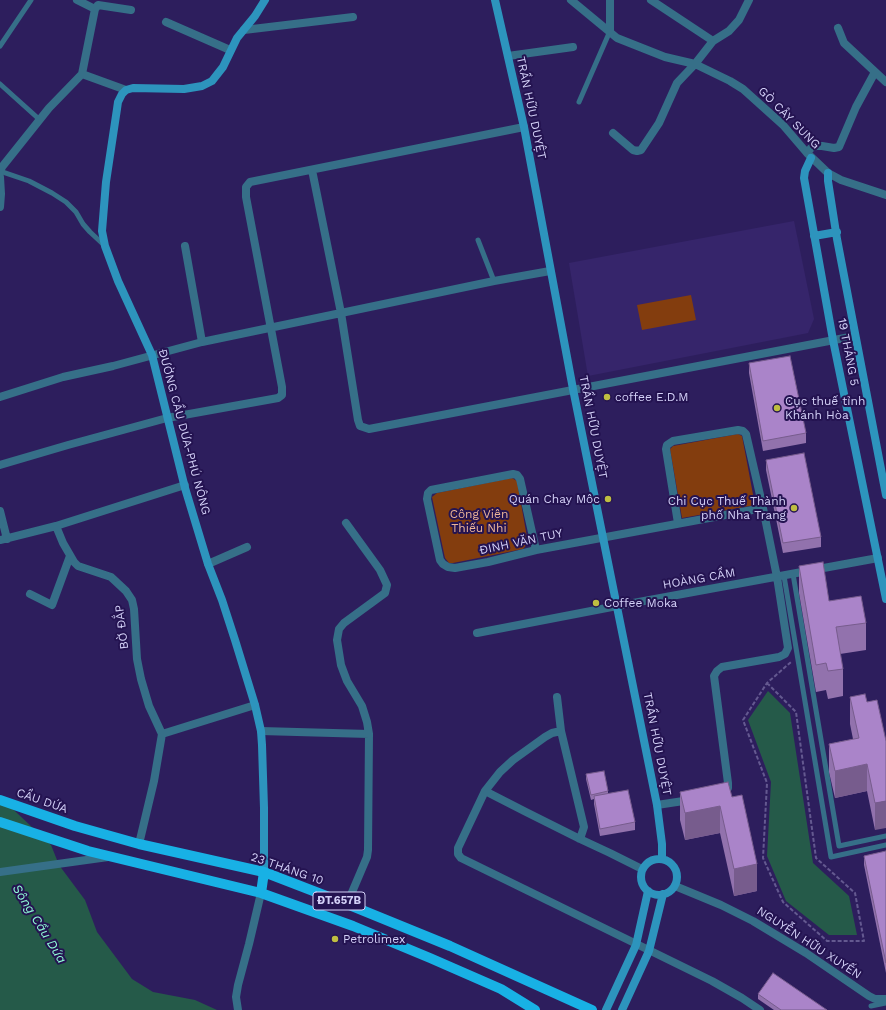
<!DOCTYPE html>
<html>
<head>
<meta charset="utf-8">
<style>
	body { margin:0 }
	canvas { display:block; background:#2d1e5d }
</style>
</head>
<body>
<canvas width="886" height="1010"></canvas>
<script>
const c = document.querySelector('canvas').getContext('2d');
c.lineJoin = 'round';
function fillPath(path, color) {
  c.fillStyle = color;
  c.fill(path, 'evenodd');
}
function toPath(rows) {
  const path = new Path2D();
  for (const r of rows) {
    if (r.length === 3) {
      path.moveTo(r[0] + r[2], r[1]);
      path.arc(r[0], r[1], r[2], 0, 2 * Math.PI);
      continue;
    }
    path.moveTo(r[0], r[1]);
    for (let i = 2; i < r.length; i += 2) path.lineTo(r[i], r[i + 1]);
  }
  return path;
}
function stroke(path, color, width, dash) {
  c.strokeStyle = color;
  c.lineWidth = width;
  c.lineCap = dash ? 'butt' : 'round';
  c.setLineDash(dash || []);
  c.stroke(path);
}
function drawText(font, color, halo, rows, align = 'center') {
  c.font = font + ' "Work Sans",sans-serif';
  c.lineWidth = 4;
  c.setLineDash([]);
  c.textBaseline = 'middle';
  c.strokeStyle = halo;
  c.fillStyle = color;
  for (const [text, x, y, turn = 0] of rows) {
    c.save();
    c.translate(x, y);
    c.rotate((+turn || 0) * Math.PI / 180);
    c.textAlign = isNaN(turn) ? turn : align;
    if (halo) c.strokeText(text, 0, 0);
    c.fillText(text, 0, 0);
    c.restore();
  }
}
fillPath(toPath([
	[794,221,814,319,808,333,588,376,569,263]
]), '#36256b');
fillPath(toPath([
	[691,295,696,320,642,330,637,305],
	[738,434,742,436,755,505,682,518,670,449,673,446],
	[512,478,517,481,528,543,523,549,453,563,449,563,445,558,432,497,437,493]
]), '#833d0e');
fillPath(toPath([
	[768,691,790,713,813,863,849,896,857,935,829,935,786,901,767,856,771,782,748,720],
	[0,797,51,845,59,865,85,900,97,932,132,979,153,992,195,1000,217,1010,0,1010]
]), '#255a49');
stroke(toPath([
	[767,683,796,712,816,858,855,893,864,941,827,941,783,902,763,858,767,783,743,720,767,683,791,662,790,661]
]), '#645990', 2, [4, 2]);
stroke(toPath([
	[0,46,31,0],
	[0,84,40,120],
	[579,102,610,31],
	[0,171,29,181,52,193,66,202,76,212,83,224,90,232,104,245],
	[478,240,494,281],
	[793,574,839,846,886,836],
	[784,576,831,857,886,845],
	[871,1006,886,1003]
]), '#366f88', 5);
stroke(toPath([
	[77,0,95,9,98,5,131,10],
	[571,0,617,38,665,57,695,64,730,81,743,89,783,125,807,153,828,173,841,180,886,195],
	[651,0,713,41],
	[166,22,230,50],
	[838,28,844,43,886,82],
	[244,30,353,17],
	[610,31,610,0],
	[508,56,573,47],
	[82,74,95,9],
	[613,133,633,150,637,151,641,150,659,123,677,83,695,64,713,41,729,31,739,20,749,0],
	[807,153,811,148,816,146,822,146,834,148,839,147,856,107,875,72],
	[312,170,341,313,494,281,550,271],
	[0,172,2,167,49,108,82,74,126,90],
	[0,177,1,194,0,207],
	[185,246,202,342],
	[0,397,63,377,113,366,202,342,341,313,358,420,360,426,369,429,855,336],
	[0,465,68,445,167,418,278,398,282,395,282,387,246,197,246,187,250,182,524,127],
	[0,511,7,539],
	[346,523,380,570,387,585,385,593,344,623,339,629,337,640,341,665,347,681,362,706,367,722,369,734],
	[678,523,666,449,667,445,673,441,738,430,743,431,746,434,763,508,777,577,788,648,785,654,779,657,722,667,717,671,714,676,728,783,728,788,726,791],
	[0,540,56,526],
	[536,550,520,479,517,475,513,474,431,490,428,493,427,499,440,560,443,564,448,567,455,568,488,562,536,550,763,508],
	[208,564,247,547],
	[30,594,52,605,70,556],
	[477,633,617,606,878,558],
	[557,697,561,731],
	[261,731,369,734,368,850,367,857,347,904],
	[162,734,255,705],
	[485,791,458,848,458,854,461,858,712,981,742,998,760,1010],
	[657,805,690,800],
	[580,839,584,827,561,731,552,733,545,737,513,760,500,772,485,791,526,812,580,839,610,853,642,869],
	[139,844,154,781,162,734,149,706,141,679,137,659,134,609,132,600,126,591,111,577,78,566,74,562,63,543,56,526,185,485],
	[0,872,108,857],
	[675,886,721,905,753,921,806,953,869,996,875,999,886,999],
	[238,1010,236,997,238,985,249,944,261,893]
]), '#366f88', 8);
stroke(toPath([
	[495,0,524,127,573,389,657,805,662,844,662,858],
	[811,158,805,171,804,178,833,340,886,599],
	[828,173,828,181,837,239,886,495],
	[814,236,837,232],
	[659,877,18],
	[264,872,264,808,262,745,261,731,255,705,235,640,222,600,208,564,185,488,152,355,118,281,105,246,102,231,106,182,117,109,118,102,122,94,126,90,133,88,184,89,202,86,212,81,223,67,237,38,255,16,265,0],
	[606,1010,636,945,648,891],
	[622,1010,649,951,663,894]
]), '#2d94bd', 8);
stroke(toPath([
	[0,800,75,826,139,844,264,872,347,904,450,946,592,1010],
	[0,822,88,851,261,893,353,926,430,958,501,989,535,1010],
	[261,893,264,872]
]), '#18b1e5', 10);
fillPath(toPath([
	[749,363,806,433,806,443,763,451,749,373],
	[766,460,821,537,821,547,783,553,766,470],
	[799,566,829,601,866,623,866,650,840,654,843,669,843,696,828,699,826,690,816,692,799,593],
	[850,697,867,702,877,700,875,830,867,791,835,798,829,772,829,744,853,739,850,724],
	[586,774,608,791,608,794,635,822,635,830,600,836,594,804,594,799,591,800,586,779],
	[680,792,732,797,757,891,734,896,720,833,685,840,680,820],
	[886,851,886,973,864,865,864,856],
	[758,994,827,1010,774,1010,758,999]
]), '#9272ad');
fillPath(toPath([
	[867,764,867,791,835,798,835,771],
	[886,801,886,828,875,830,875,803],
	[720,806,720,833,685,840,685,813],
	[757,864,757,891,734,896,734,869]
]), '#775c8d');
const building = toPath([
	[790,356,806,433,763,441,749,363,790,356],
	[804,453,821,537,783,543,766,460,804,453],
	[823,562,829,601,861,596,866,623,836,627,843,669,828,671,826,663,816,665,799,566,823,562],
	[865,694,867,702,877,700,886,741,886,801,875,803,867,764,835,771,829,744,859,738,850,697,865,694],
	[604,771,608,791,591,795,586,774,604,771],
	[728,782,732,797,742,795,757,864,734,869,720,806,685,813,680,792,728,782],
	[628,790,635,822,600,829,594,796,628,790],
	[886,851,886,963,864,856,886,851],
	[773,973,827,1010,781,1010,758,994,773,973]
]);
fillPath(building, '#aa84c9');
stroke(building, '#775c8d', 1);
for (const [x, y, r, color] of [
	[607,397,4,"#bfbe41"],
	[777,408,4,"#bfbe41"],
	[608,499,4,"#bfbe41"],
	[794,508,4,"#bfbe41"],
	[596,603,4,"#bfbe41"],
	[335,939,4,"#bfbe41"]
]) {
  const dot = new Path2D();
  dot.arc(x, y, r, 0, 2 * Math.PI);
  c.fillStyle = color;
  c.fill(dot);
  stroke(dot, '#241351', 1.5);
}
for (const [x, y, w] of [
	[339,901,52]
]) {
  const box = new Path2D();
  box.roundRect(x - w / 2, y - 9, w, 18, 3);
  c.fillStyle = '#241351';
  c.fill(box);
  stroke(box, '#d3d0f7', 1);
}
drawText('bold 11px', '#d3d0f7', null, [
	["ĐT.657B",339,901]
]);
drawText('12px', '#d3d0f7', '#241351', [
	["TRẦN HỮU DUYỆT",531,108,78],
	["GÒ CÂY SUNG",789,118,45],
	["19 THÁNG 5",848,352,79],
	["TRẦN HỮU DUYỆT",593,427,79],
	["ĐƯỜNG CẦU DỨA-PHÚ NÔNG",184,432,75],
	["ĐINH VĂN TUY",521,542,-12],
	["HOÀNG CẦM",699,579,-10],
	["BỜ ĐẮP",122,627,-97],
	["TRẦN HỮU DUYỆT",657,744,79],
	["CẦU DỨA",42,801,19],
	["23 THÁNG 10",287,869,19],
	["NGUYỄN HỮU XUYẾN",809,943,33]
]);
drawText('12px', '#d3d0f7', '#241351', [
	["coffee E.D.M",615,397],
	["Cục thuế tỉnh",785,401],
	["Khánh Hòa",785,415],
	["Quán Chay Môc",600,499,"right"],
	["Chi Cục Thuế Thành",786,501,"right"],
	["phố Nha Trang",786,515,"right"],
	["Coffee Moka",604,603],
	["Petrolimex",343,939]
], 'left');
drawText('12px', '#edb698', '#241351', [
	["Công Viên",479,514],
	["Thiếu Nhi",479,528]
]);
drawText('italic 13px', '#8ffbd5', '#241351', [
	["Sông Cầu Dứa",39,924,58]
]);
</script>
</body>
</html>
